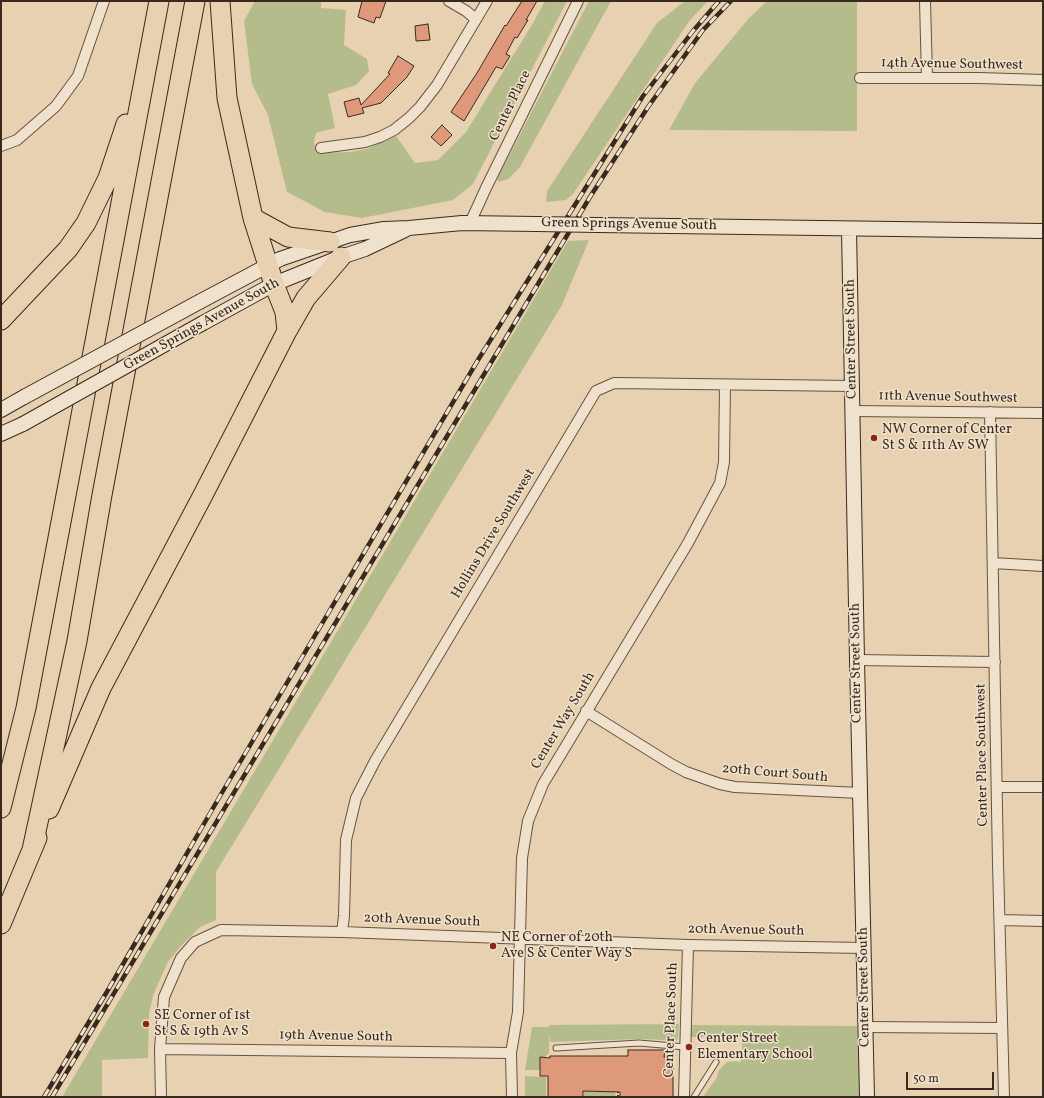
<!DOCTYPE html>
<html>
<head>
<meta charset="utf-8">
<style>
	body { margin:0 }
	#map { position:relative; width:1044px; height:1098px; overflow:hidden; background:#e8d1b1; font-family:Vollkorn,serif }
	canvas { display:block }
	.frame { position:absolute; inset:0; border:2px solid #382b1e; pointer-events:none }
	.scale { position:absolute; left:906px; top:1072px; width:88px; height:18px; box-sizing:border-box; border:2px solid #382b1e; border-top:0; padding-left:5px; font-size:12px; line-height:14px; white-space:nowrap; color:#382b1e; -webkit-text-stroke:3px #f0e1cc; paint-order:stroke }
</style>
</head>
<body>
<div id="map">
<canvas width="1044" height="1098"></canvas>
<div class="frame"></div>
<div class="scale">50 m</div>
</div>
<script>
const c = document.querySelector('canvas').getContext('2d');
c.lineJoin = 'round';
function fillPath(path, color) {
  c.fillStyle = color;
  c.fill(path, 'evenodd');
}
function toPath(rows) {
  const path = new Path2D();
  for (const r of rows) {
    path.moveTo(r[0], r[1]);
    for (let i = 2; i < r.length; i += 2) path.lineTo(r[i], r[i + 1]);
  }
  return path;
}
function stroke(path, color, width, dash) {
  c.strokeStyle = color;
  c.lineWidth = width;
  c.lineCap = dash ? 'butt' : 'round';
  c.setLineDash(dash || []);
  c.stroke(path);
}
function drawText(font, color, halo, rows, align = 'center') {
  c.font = font + ' Vollkorn,serif';
  c.lineWidth = 3;
  c.setLineDash([]);
  c.textBaseline = 'middle';
  c.strokeStyle = halo;
  c.fillStyle = color;
  for (const [text, x, y, turn = 0] of rows) {
    c.save();
    c.translate(x, y);
    c.rotate((+turn || 0) * Math.PI / 180);
    c.textAlign = isNaN(turn) ? turn : align;
    if (halo) c.strokeText(text, 0, 0);
    c.fillText(text, 0, 0);
    c.restore();
  }
}
fillPath(toPath([
	[255,1,321,1,321,8,346,10,344,45,367,59,369,71,356,85,328,94,335,128,316,133,314,142,317,153,350,152,367,149,396,136,415,163,438,160,466,132,533,23,545,1,567,1,473,184,453,200,362,218,325,212,287,192,268,115,252,84,244,21],
	[589,1,611,1,520,167,508,179,499,182,497,179],
	[685,1,708,1,690,20,573,194,566,200,546,202,547,191,657,23],
	[767,1,857,1,857,131,669,130,695,83,749,18],
	[589,240,562,305,216,872,216,920,200,927,181,946,168,962,154,993,149,1013,148,1058,102,1060,102,1097,62,1097,568,241],
	[679,1024,678,1038,676,1041,670,1043,665,1040,641,1039,550,1042,549,1034,549,1053,545,1057,540,1057,540,1070,525,1070,532,1027,549,1027,549,1025],
	[689,1025,857,1026,860,1097,703,1097,716,1079,719,1070,727,1062,737,1061,739,1063,745,1054,742,1054,742,1037,687,1037],
	[525,1076,546,1077,546,1097,525,1097],
	[584,1079,589,1092,615,1092,616,1097,584,1097]
]), '#b5bc8c');
const building = toPath([
	[362,1,386,1,380,18,376,17,374,23,358,17,362,1],
	[522,1,537,1,526,20,528,20,517,38,515,37,506,54,510,56,502,69,497,67,496,67,464,121,451,112,477,73,505,25,506,26,522,1],
	[428,24,430,40,416,41,415,26,428,24],
	[398,56,414,66,407,77,381,103,362,108,364,113,348,117,344,102,359,98,361,105,390,74,388,73,398,56],
	[442,125,452,135,441,146,431,137,442,125],
	[628,1050,665,1050,664,1057,673,1057,673,1097,620,1097,620,1092,583,1091,583,1097,548,1097,548,1076,540,1076,540,1057,550,1058,550,1056,628,1056,628,1050]
]);
fillPath(building, '#de997b');
stroke(building, '#382b1e', 1);
const lane = toPath([
	[556,1048,639,1043,685,1047],
	[694,1097,716,1062]
]);
const street = toPath([
	[449,1,466,11,476,19],
	[925,1,927,78],
	[860,78,979,78,1043,80],
	[1,146,17,140,56,106,78,76,104,1],
	[321,148,365,142,380,137,394,130,409,118,420,107,437,85,487,1],
	[470,223,486,188,578,1],
	[853,411,1043,413],
	[990,412,998,864,1004,1097],
	[993,563,1043,566],
	[857,660,995,662],
	[586,711,671,764,686,772,720,784,735,787,860,793],
	[997,787,1043,787],
	[1001,920,1043,921],
	[342,932,344,916,346,840,356,798,375,761,596,391,614,383,853,386],
	[866,1027,1002,1028],
	[160,1049,511,1053],
	[161,1097,160,1049,164,997,181,958,195,942,221,930,342,932,688,945,864,948],
	[512,1097,511,1053,518,1012,522,858,528,821,543,784,688,543,720,483,724,462,725,385],
	[684,1097,688,945]
]);
const secondary = toPath([
	[598,225,1043,231],
	[849,229,857,660,867,1097],
	[201,301,280,259,350,235,384,229,409,228,462,223,537,224],
	[203,323,274,284,341,257,365,249,405,230],
	[1,410,24,397],
	[1,434,23,424]
]);
const highway = toPath([
	[220,1,227,98,253,218,274,284,285,312,287,331],
	[253,218,288,237,330,242],
	[1,320,68,249,86,223,108,178,126,124],
	[1,808,26,708,159,1],
	[49,809,101,688,203,495,287,331,306,298,341,257],
	[32,850,77,641,102,495,195,1],
	[1,924,37,838]
]);
stroke(lane, '#645443', 7);
stroke(street, '#645443', 12);
stroke(secondary, '#382b1e', 16);
stroke(highway, '#382b1e', 21);
stroke(toPath([
	[618,1092,618,1097]
]), '#382b1e', 2, [1, 2]);
stroke(lane, '#f0e1cc', 5);
stroke(street, '#f0e1cc', 10);
stroke(secondary, '#f0e1cc', 14);
stroke(highway, '#e8d1b1', 19);
const rail = toPath([
	[44,1097,108,990,220,796,478,360,643,96,693,31,719,1],
	[52,1097,590,197,648,107,703,30,731,1]
]);
stroke(rail, '#382b1e', 4.5);
stroke(rail, '#f0e1cc', 3, [9]);
const secondaryBridge = toPath([
	[537,224,598,225],
	[24,397,201,301],
	[23,424,203,323]
]);
stroke(secondaryBridge, '#382b1e', 16, []);
stroke(secondaryBridge, '#f0e1cc', 14);
for (const [x, y, r, color] of [
	[874,438,4,"#8f2418"],
	[493,946,4,"#8f2418"],
	[146,1024,4,"#8f2418"],
	[689,1047,4,"#8f2418"]
]) {
  const dot = new Path2D();
  dot.arc(x, y, r, 0, 2 * Math.PI);
  c.fillStyle = color;
  c.fill(dot);
  stroke(dot, '#f0e1cc', 1.5);
}
drawText('14px', '#382b1e', '#f0e1cc', [
	["14th Avenue Southwest",952,65,1],
	["Center Place",511,106,-64],
	["Green Springs Avenue South",629,225,1],
	["Green Springs Avenue South",202,325,-29],
	["Center Street South",852,339,-91],
	["11th Avenue Southwest",948,398,1],
	["Hollins Drive Southwest",494,534,-59],
	["Center Street South",857,663,-91],
	["Center Way South",564,721,-59],
	["Center Place Southwest",983,755,-91],
	["20th Court South",775,774,5],
	["20th Avenue South",422,921,2],
	["20th Avenue South",746,931,1],
	["Center Street South",865,987,-91],
	["Center Place South",672,1020,-88],
	["19th Avenue South",336,1037,1]
]);
drawText('14px', '#382b1e', '#f0e1cc', [
	["NW Corner of Center",882,430],
	["St S & 11th Av SW",882,446],
	["NE Corner of 20th",501,938],
	["Ave S & Center Way S",501,954],
	["SE Corner of 1st",154,1016],
	["St S & 19th Av S",154,1032],
	["Center Street",697,1039],
	["Elementary School",697,1055]
], 'left');
</script>
</body>
</html>
